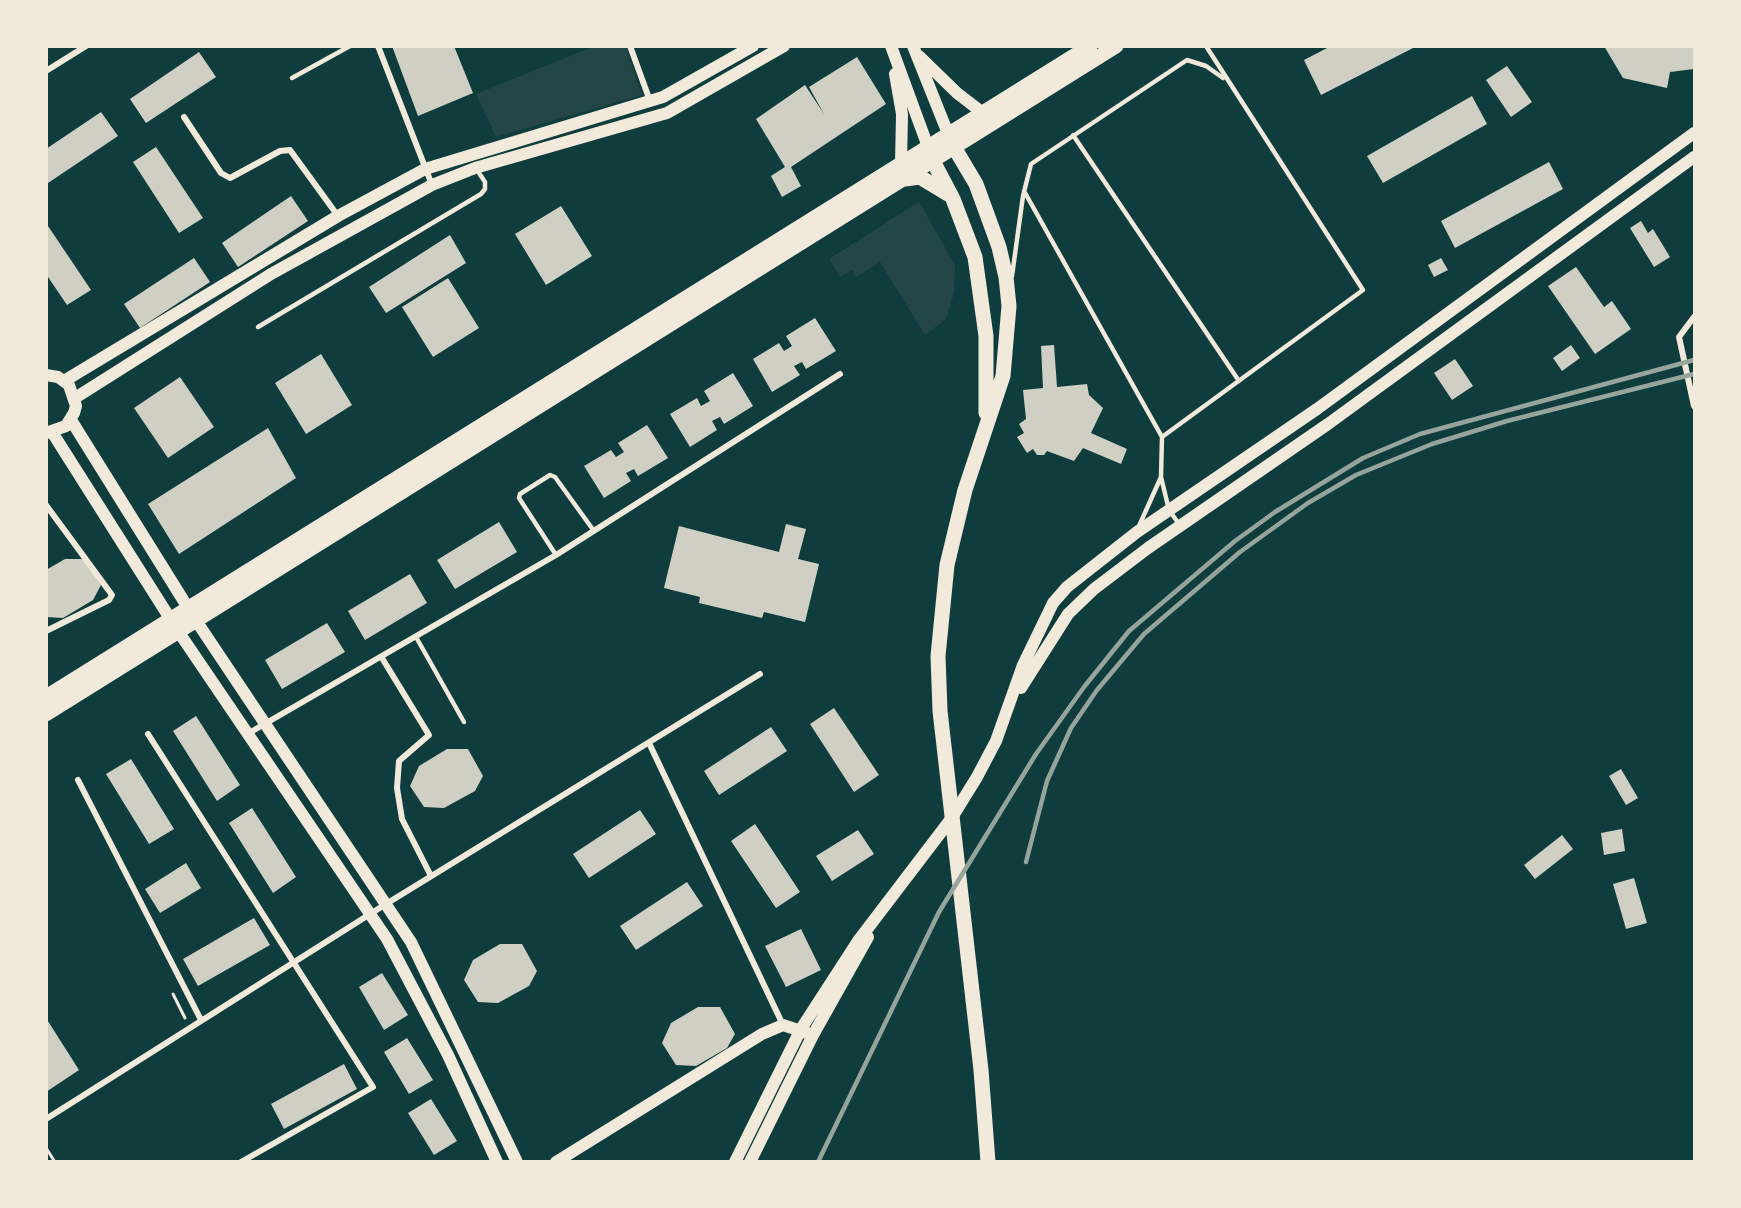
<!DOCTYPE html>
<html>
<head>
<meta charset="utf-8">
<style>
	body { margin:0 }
	#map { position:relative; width:1741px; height:1208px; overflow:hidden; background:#0f3d3e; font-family:"Roboto Condensed",sans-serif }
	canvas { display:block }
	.frame { position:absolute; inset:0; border:48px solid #f1e9da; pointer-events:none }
</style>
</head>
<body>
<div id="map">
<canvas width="1741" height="1208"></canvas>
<div class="frame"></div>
</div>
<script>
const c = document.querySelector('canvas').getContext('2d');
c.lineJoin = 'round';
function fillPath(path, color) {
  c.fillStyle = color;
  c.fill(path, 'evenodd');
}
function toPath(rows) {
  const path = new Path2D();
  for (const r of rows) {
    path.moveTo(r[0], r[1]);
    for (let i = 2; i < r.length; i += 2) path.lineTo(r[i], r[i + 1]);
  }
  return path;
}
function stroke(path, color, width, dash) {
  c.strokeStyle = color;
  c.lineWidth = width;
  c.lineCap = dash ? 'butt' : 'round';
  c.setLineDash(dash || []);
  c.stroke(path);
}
fillPath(toPath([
	[625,46,642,95,496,137,476,94,592,47],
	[919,202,955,265,954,293,946,319,925,335,880,262,856,277,852,270,840,277,829,259]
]), '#244646');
fillPath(toPath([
	[392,46,454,46,473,93,418,116],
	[1331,46,1417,46,1321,95,1304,60],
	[1604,46,1694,46,1694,69,1670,72,1667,88,1623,78],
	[199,52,216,77,146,123,130,99],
	[857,57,886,104,791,167,801,186,782,197,771,176,785,167,756,119,805,85,824,114,809,87],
	[1507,66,1532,102,1511,117,1486,80],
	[1472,96,1487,124,1383,183,1367,156],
	[101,112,118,136,48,183,46,149],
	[156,147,203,218,179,233,133,162],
	[1549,162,1563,189,1455,248,1441,221],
	[291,196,308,221,238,267,222,243],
	[561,206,592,256,546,285,515,234],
	[1641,221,1648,233,1653,229,1670,257,1654,267,1630,228],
	[46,223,91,290,67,305,46,274],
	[450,235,466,263,386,313,369,287],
	[194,258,210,282,140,328,124,304],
	[1441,258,1448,270,1434,277,1428,265],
	[1576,267,1604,307,1612,301,1631,329,1595,354,1548,286],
	[448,278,479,328,433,357,402,307],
	[815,318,836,351,806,369,802,362,794,366,800,375,772,392,753,359,779,343,784,351,792,346,786,336],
	[1054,345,1057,387,1087,384,1089,395,1103,408,1091,433,1127,449,1121,464,1083,448,1074,461,1047,451,1044,455,1037,455,1033,449,1027,453,1017,437,1024,433,1019,424,1026,419,1023,390,1043,388,1041,346],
	[1571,345,1580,358,1562,371,1553,358],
	[321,354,352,405,306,434,275,383],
	[1455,359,1473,386,1452,400,1434,373],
	[733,373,753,406,724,424,720,417,712,421,717,430,690,447,670,414,697,398,701,406,710,401,704,391],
	[180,377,214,427,168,458,134,408],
	[647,425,668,458,638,476,634,469,626,473,631,481,604,498,584,466,611,450,616,457,624,452,618,443],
	[268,428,296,478,179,554,148,504],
	[499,522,517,552,455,589,437,560],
	[786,524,806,529,798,559,819,564,805,622,764,612,762,618,699,603,700,597,664,588,679,526,779,552],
	[65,559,86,559,101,585,93,600,63,618,46,617,46,570],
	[410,574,427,603,365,640,348,611],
	[327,623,345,652,282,689,265,660],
	[834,708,879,775,854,792,810,724],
	[196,716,240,785,217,801,173,731],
	[771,727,787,751,719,795,704,771],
	[447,749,468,749,483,776,475,791,444,808,424,807,410,786,419,766],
	[131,759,174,829,149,844,106,774],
	[1621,769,1638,798,1626,805,1609,776],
	[252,808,296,877,273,893,229,823],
	[640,810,656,834,589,878,573,854],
	[755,824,800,892,776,908,731,841],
	[1622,829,1625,851,1604,855,1601,833],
	[858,830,874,854,832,881,816,856],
	[1562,835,1573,849,1535,879,1524,865],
	[186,863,201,888,160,913,145,889],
	[1634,878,1647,923,1626,929,1613,884],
	[687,882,703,906,636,950,620,926],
	[254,918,270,945,198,986,183,959],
	[801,929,821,970,786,987,765,946],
	[500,944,522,944,537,971,529,986,498,1003,478,1002,464,980,473,960],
	[382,973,408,1015,384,1030,359,987],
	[698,1007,720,1007,735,1034,727,1048,696,1066,676,1065,662,1043,671,1023],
	[46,1018,79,1070,46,1092],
	[407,1038,433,1080,409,1094,384,1052],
	[344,1064,357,1089,284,1129,271,1104],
	[431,1099,457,1141,434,1155,408,1113]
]), '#cfcfc3');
stroke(toPath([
	[173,994,185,1018],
	[46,1148,55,1162]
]), '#f1e9da', 3);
stroke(toPath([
	[292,78,350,46],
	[1073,135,1239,381],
	[1024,191,1162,437],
	[1012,276,1023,196,1031,164,1187,60,1206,66,1223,78],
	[258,327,481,194,485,189,485,182,477,170],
	[1179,524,1169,510,1161,477,1162,437,1363,290,1206,46],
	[1139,526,1161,477],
	[556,555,519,498,520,494,550,475,555,477,594,531],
	[416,637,464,722]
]), '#f1e9da', 4.5);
stroke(toPath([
	[378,46,432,185],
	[630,46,650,101],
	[46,71,86,46],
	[184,117,221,173,230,178,280,151,290,150,338,216],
	[1694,317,1679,337,1694,406],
	[46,505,112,595,109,600,46,631],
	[382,658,429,735,399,761,397,788,402,819,431,876],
	[249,733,556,555,840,374],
	[148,734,373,1087,241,1162],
	[649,743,783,1025],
	[78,780,201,1020],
	[46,1119,386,904,760,674]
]), '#f1e9da', 6);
stroke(toPath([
	[891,46,931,155],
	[913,46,951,141],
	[919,56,957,93,983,113],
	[895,74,902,114,901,164],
	[46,375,58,377,69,385,76,406,74,413,66,426,46,433],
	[64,381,338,216,425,169,663,97,753,46],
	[75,398,271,274,432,185,475,168,667,113,784,46],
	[71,420,195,619,411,942,517,1162],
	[52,432,178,631,387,939,448,1055,497,1162],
	[1021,688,1068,614,1094,589,1148,548,1328,424,1694,157],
	[556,1162,762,1034,783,1025,813,1035],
	[735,1162,801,1029,858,941,951,819,977,777,996,741,1023,665,1053,603,1067,587,1137,532,1317,409,1694,133],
	[750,1162,813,1035,868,937]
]), '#f1e9da', 12);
stroke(toPath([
	[954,147,976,184,999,247,1006,277,1009,306,1003,376,965,490,947,565,938,656,940,711,981,1070,988,1162],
	[933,161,953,199,975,257,986,336,986,413],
	[905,179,920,177,948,194],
	[46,697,1090,46],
	[46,714,1116,46]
]), '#f1e9da', 15);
stroke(toPath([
	[1026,862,1047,781,1071,728,1097,690,1144,634,1240,552,1308,503,1356,475,1432,444,1507,421,1694,374],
	[818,1162,939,912,1036,754,1084,687,1129,631,1235,541,1275,512,1363,458,1420,434,1694,360]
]), '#97a49c', 4.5);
</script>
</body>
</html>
